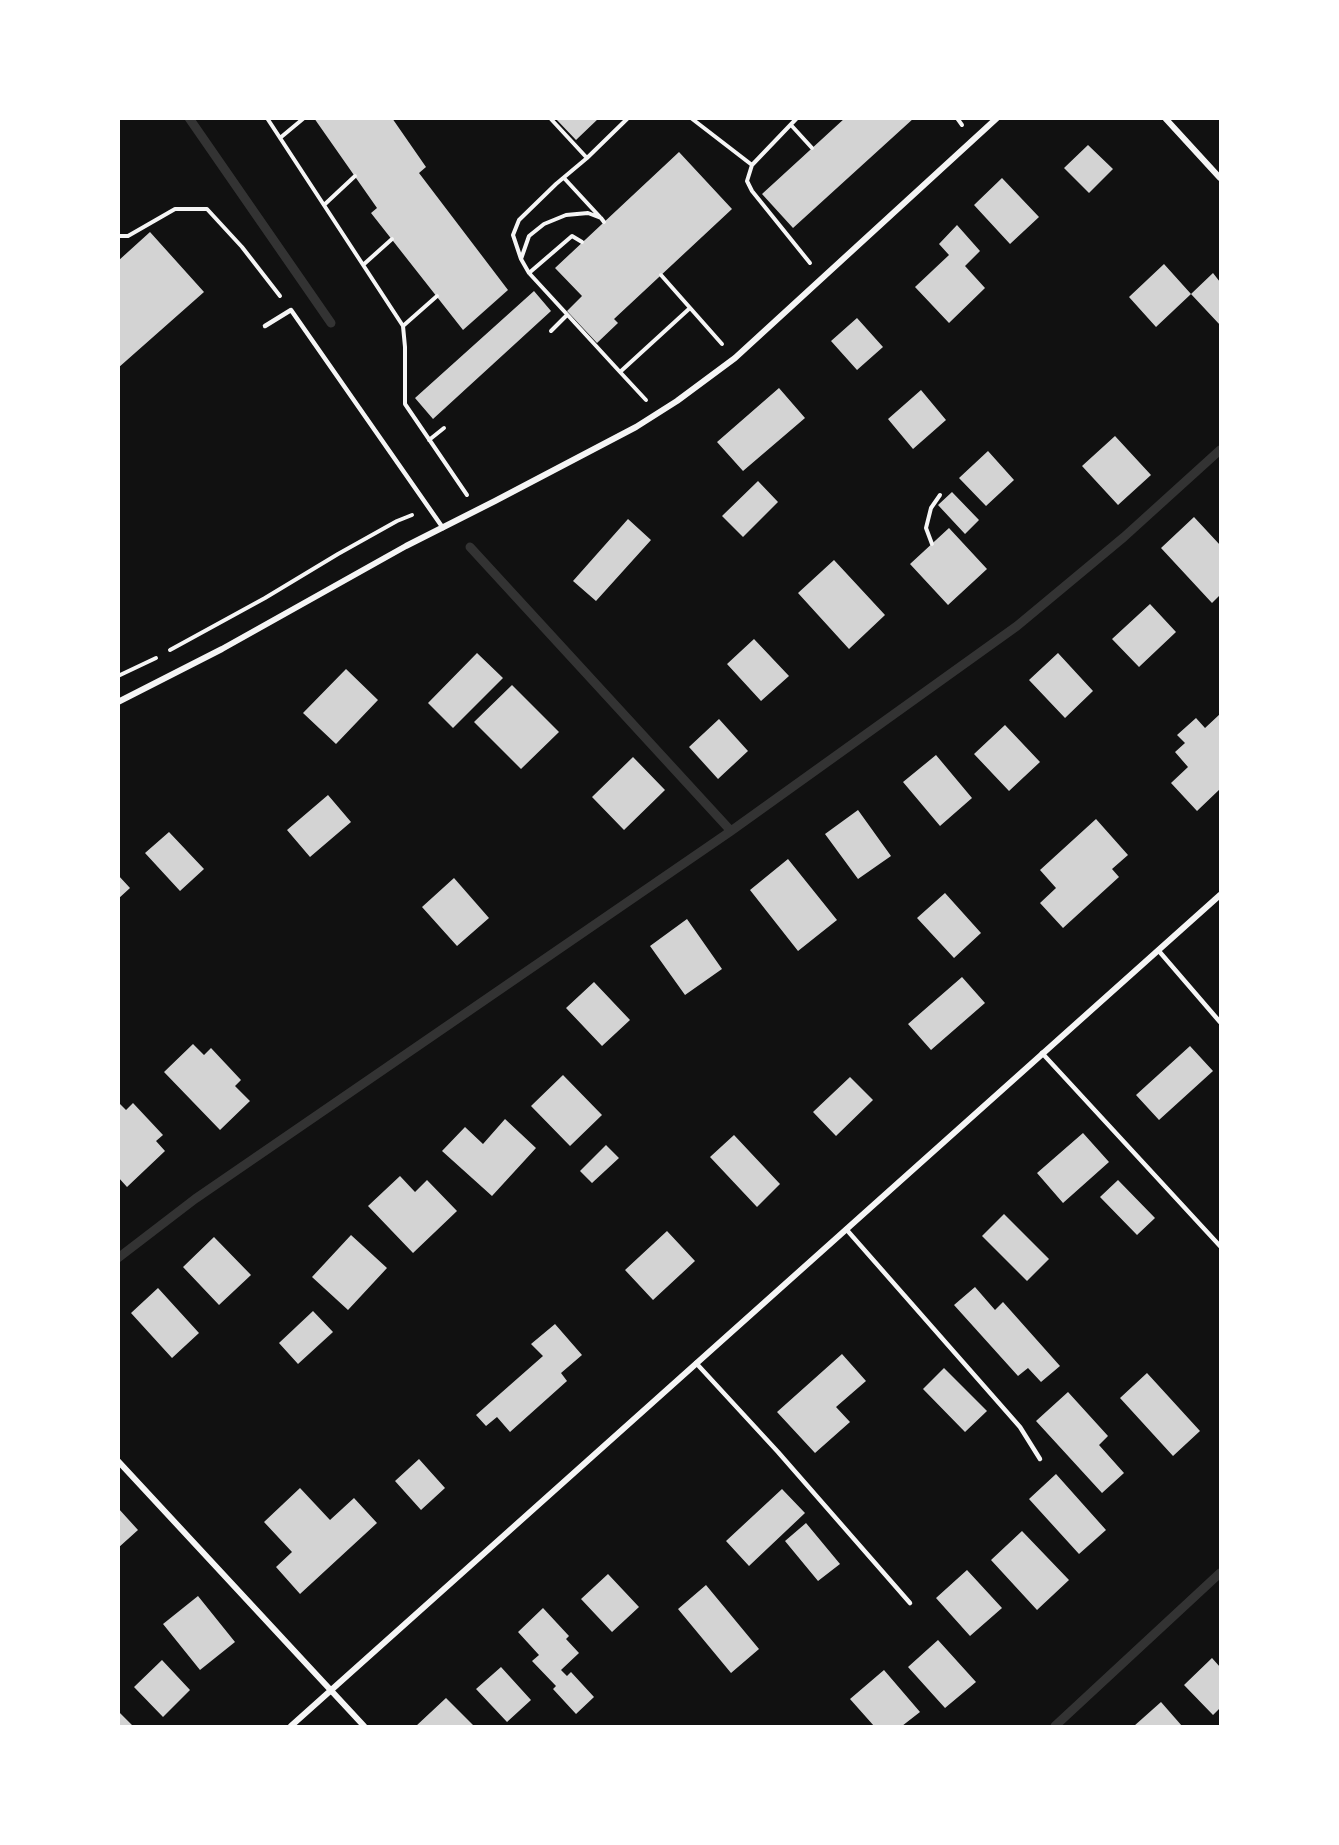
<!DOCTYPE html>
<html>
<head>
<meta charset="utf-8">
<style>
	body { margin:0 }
	#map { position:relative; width:1339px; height:1845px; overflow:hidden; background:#111; font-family:"PT Sans",sans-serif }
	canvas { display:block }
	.frame { position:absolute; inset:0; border:120px solid #fff; pointer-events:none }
</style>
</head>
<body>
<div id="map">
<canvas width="1339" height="1845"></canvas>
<div class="frame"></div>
</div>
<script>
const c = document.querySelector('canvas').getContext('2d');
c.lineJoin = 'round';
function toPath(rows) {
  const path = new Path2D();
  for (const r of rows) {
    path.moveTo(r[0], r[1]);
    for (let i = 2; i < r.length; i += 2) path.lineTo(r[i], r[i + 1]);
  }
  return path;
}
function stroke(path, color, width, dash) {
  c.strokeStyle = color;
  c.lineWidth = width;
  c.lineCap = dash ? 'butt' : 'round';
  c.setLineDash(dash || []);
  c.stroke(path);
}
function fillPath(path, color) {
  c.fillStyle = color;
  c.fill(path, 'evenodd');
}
stroke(toPath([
	[189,118,331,323],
	[470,547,731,831],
	[118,1258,195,1199,731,831,1017,626,1124,537,1220,450],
	[1055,1726,1220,1573]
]), '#333', 9);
fillPath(toPath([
	[314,118,392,118,426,167,419,173,508,290,463,330,371,213,377,208],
	[555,118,599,118,576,140],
	[845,118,914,118,793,228,762,194],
	[1088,145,1113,169,1089,193,1064,168],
	[679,152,732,209,614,319,618,323,597,343,567,311,582,296,555,268],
	[1002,178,1039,217,1010,244,974,205],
	[957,225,980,251,965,266,985,288,949,323,915,287,949,255,939,244],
	[150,232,204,292,118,368,118,261],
	[1164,264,1191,294,1156,327,1129,297],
	[1213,273,1220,282,1220,325,1191,294],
	[534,291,551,311,433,419,415,398],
	[857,318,883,347,857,370,831,341],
	[779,388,805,418,743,471,717,442],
	[921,390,946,420,913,449,888,419],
	[1115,436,1151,475,1118,505,1082,466],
	[988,451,1014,480,986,506,959,478],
	[758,481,778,502,743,537,722,516],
	[952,492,979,520,965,534,938,505],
	[1194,517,1220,545,1220,595,1212,603,1161,548],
	[628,519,651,540,596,601,573,581],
	[949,528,987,569,948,605,910,564],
	[834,560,885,615,849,649,798,593],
	[1150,604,1176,632,1139,667,1112,639],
	[754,639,789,676,761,701,727,664],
	[477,653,503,678,453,728,428,703],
	[1058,653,1093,691,1065,718,1029,680],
	[346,669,378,700,336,744,303,713],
	[512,685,559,732,521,769,474,722],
	[1220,714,1220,789,1197,811,1171,783,1188,767,1175,752,1185,743,1177,735,1196,718,1205,728],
	[719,719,748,751,718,779,689,747],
	[1005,725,1040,762,1009,791,974,754],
	[936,755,972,798,940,826,903,782],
	[633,757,665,790,624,830,592,797],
	[328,795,351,822,310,857,287,830],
	[858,810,891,856,858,879,825,834],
	[1096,819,1128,855,1112,869,1119,877,1063,928,1040,903,1056,888,1040,870],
	[169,832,204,869,180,891,145,853],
	[788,859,837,920,798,951,750,890],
	[118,875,130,888,118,899],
	[454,878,489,918,457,946,422,907],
	[945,893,981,933,954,958,917,918],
	[687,919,722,969,685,995,650,946],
	[962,977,985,1003,931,1050,908,1024],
	[594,982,630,1020,602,1046,566,1008],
	[193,1044,204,1055,211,1048,241,1080,235,1086,250,1101,220,1130,164,1072],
	[1190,1046,1213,1071,1159,1120,1136,1095],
	[563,1075,602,1115,570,1146,531,1106],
	[850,1077,873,1100,836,1136,813,1112],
	[118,1102,126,1110,133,1103,163,1135,156,1141,165,1151,127,1187,118,1177],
	[505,1119,536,1148,492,1196,442,1151,465,1127,483,1144],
	[1083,1133,1109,1162,1063,1203,1037,1173],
	[734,1135,780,1184,757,1207,710,1157],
	[606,1145,619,1158,592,1183,580,1171],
	[400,1176,415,1192,427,1180,457,1211,413,1253,368,1206],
	[1118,1180,1155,1218,1137,1235,1100,1197],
	[1004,1214,1049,1259,1027,1281,982,1236],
	[667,1231,695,1261,653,1300,625,1270],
	[351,1235,387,1268,348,1310,312,1277],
	[214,1237,251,1275,219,1305,183,1267],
	[975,1287,995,1310,1003,1302,1060,1366,1041,1382,1028,1368,1018,1376,954,1305],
	[158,1288,199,1333,172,1358,131,1313],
	[313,1311,333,1332,298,1364,279,1343],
	[555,1324,582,1355,561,1373,567,1381,510,1432,497,1417,486,1426,476,1415,543,1356,531,1344],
	[842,1354,866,1381,836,1407,850,1422,815,1453,777,1412],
	[944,1368,987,1411,965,1432,923,1389],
	[1147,1373,1200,1431,1173,1456,1120,1398],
	[1068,1392,1108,1436,1099,1445,1124,1473,1102,1493,1036,1421],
	[419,1459,445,1488,421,1510,395,1481],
	[1056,1474,1106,1530,1079,1554,1029,1499],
	[300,1488,330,1520,354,1498,377,1523,300,1594,276,1567,292,1552,264,1522],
	[782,1489,805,1513,749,1566,726,1541],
	[118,1508,138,1530,118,1548],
	[806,1523,840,1564,818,1581,785,1541],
	[1022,1531,1069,1580,1037,1610,991,1560],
	[967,1570,1002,1608,970,1636,936,1598],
	[608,1574,639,1607,612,1632,581,1599],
	[706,1585,759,1649,731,1673,678,1609],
	[198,1596,235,1642,200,1670,163,1624],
	[543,1608,569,1636,566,1639,579,1653,561,1670,567,1676,571,1672,594,1697,576,1714,553,1689,556,1686,532,1661,539,1655,518,1632],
	[938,1640,976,1682,945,1708,908,1667],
	[1212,1658,1220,1667,1220,1708,1213,1715,1184,1685],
	[162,1660,190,1690,163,1717,134,1687],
	[501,1667,531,1700,507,1722,476,1689],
	[884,1670,920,1712,902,1726,874,1726,850,1699],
	[446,1698,474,1726,416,1726],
	[1161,1702,1182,1726,1134,1726],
	[118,1711,133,1726,118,1726]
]), '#d3d3d3');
stroke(toPath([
	[267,118,403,326,405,347,405,404,467,495],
	[550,118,587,158,628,118],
	[691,118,752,165],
	[797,118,752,165,747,181,752,191,810,263],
	[957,118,962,125],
	[791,125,812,148],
	[280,138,304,118],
	[564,178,600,217],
	[324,205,355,176],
	[118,236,128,236,175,209,207,209,242,247,280,296],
	[582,242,572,236,529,273,620,372,690,308],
	[521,259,513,235,519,220,556,184,587,158],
	[363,265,392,239],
	[529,273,521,259,529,236,544,224,566,215,588,213,601,218,604,222],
	[661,275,722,344],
	[403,326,437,296],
	[551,331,567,315],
	[620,372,646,400],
	[429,440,444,428],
	[932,544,926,528,931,508,940,495],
	[170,650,265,598,338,554,397,521,412,515],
	[118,676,156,658]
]), '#f5f5f5', 4);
stroke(toPath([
	[265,326,291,310,443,528],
	[1158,950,1220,1022],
	[1042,1053,1220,1246],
	[846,1229,1020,1427,1040,1459],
	[696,1363,778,1452,910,1603]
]), '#f5f5f5', 4.5);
stroke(toPath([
	[1165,118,1220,178],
	[118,702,222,649,406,546,495,501,636,427,677,401,735,358,997,118],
	[118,1461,364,1726],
	[291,1726,1220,895]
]), '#f5f5f5', 6);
</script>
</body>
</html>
